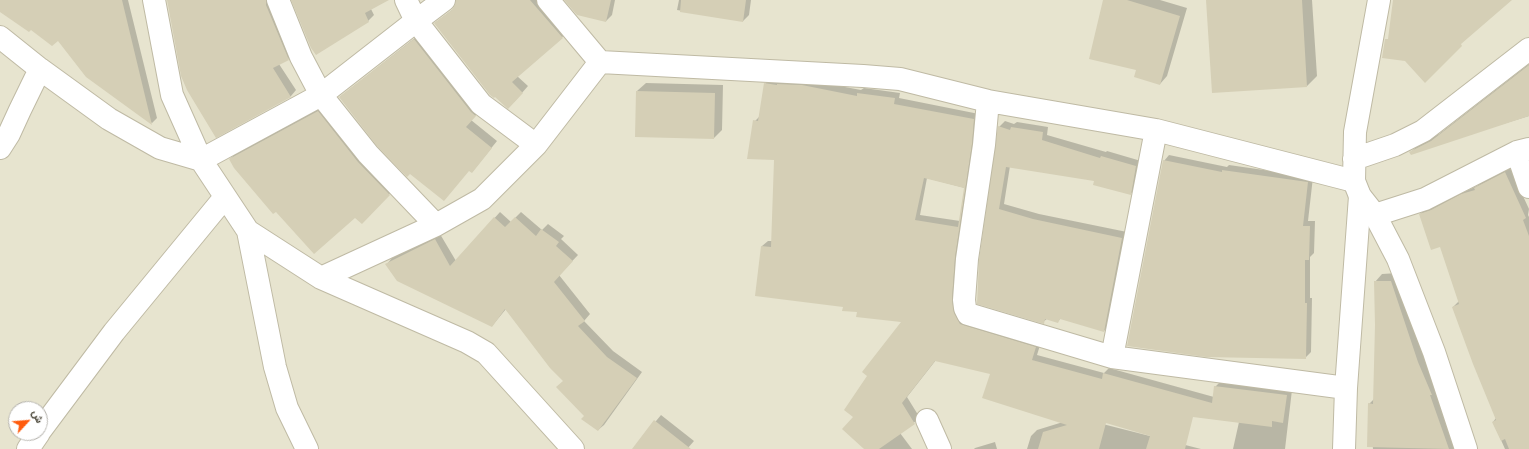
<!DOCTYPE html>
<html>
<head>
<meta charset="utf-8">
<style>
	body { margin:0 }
	#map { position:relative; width:1529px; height:449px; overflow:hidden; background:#f3f1e2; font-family:"Space Grotesk",Vazirmatn,sans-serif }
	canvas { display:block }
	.north { position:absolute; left:8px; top:401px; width:40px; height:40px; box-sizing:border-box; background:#fff; border:1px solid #b5b3ad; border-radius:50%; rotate:64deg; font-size:11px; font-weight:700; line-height:16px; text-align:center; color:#454132 }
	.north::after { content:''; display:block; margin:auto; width:14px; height:18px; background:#ff5b0d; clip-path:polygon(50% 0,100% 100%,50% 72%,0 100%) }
</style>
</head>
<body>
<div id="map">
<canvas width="1529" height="449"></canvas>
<div class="north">ش</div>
</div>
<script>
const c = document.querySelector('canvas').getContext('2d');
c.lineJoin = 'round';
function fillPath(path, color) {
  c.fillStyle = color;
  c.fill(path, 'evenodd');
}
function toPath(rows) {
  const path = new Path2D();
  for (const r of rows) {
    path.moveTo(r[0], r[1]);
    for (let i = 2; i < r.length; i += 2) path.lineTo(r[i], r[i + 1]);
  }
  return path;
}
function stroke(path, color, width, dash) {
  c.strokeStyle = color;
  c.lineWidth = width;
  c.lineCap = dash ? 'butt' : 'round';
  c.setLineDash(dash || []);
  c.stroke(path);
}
fillPath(toPath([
	[0,0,1529,0,1529,449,0,449],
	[16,409,40,409,40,433,16,433]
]), '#e7e4cf');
fillPath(toPath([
	[0,0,128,0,157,118,152,123,86,76,59,40,31,29,0,9],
	[168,0,273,0,294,53,288,59,279,64,296,90,291,96,216,136],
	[293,0,387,0,371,9,374,15,368,21,316,54],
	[457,0,543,0,568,32,517,76,528,86,514,102,495,96,435,23,456,7],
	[566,0,615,0,612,15,606,21],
	[679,0,751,0,749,15,743,21,677,10],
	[1104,0,1160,0,1187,8,1167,76,1160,84,1138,69],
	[1207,0,1312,0,1317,76,1307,86],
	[420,34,481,110,471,120,497,141,472,172,340,97],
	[1529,64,1529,116,1411,152,1418,145,1439,134],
	[771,78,808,80,861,90,864,88,900,93,899,98,979,114,959,308,1041,342,1037,355,1104,373,1109,368,1214,397,1215,387,1221,381,1292,390,1285,449,1233,449,1239,422,1086,403,1083,419,1201,449,1027,449,1031,436,1037,430,1063,422,991,373,936,360,907,397,920,418,900,433,912,449,865,449,855,416,903,322,858,312,844,306,756,295,762,246,768,241,772,241,775,159,755,121,760,116,765,84],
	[927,178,965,188,960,221,920,215],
	[646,83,723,85,722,130,714,138,637,91],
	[324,106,395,188,362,222,355,216,230,159,236,153],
	[1005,121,1014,124,1017,122,1048,127,1047,135,1106,152,1107,151,1141,161,1136,189,1130,194,1095,180,1010,166,1004,204,1039,214,1127,232,1109,325,1104,331,1061,318,1058,321,1048,318,1043,322,978,303,999,127],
	[1169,155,1227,167,1229,165,1313,177,1308,221,1315,221,1314,253,1310,257,1310,298,1312,298,1311,352,1305,358,1164,161],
	[1510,168,1529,209,1528,215,1529,217,1529,449,1505,449,1493,422,1496,418,1453,307,1459,301,1441,246,1420,214,1426,209,1477,186,1481,183],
	[500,212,511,222,521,212,542,230,548,224,564,236,561,239,578,255,559,275,590,314,584,321,613,351,642,372,604,425,598,430,585,416,564,381,506,309,492,326,387,264,392,258,440,234,456,261],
	[1398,273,1464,449,1373,449,1369,404,1374,399,1376,325,1375,282,1382,274],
	[661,415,694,441,687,449,633,449],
	[995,442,997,449,974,449,975,448]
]), '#0003');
fillPath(toPath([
	[0,0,122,0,152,125,86,77,58,41,52,46,31,30,29,32,0,12],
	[167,0,266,0,266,5,289,60,273,68,291,97,216,138,187,90,181,76],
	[291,0,389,0,365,13,369,22,316,55,311,48],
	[456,0,530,0,563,38,512,82,523,93,508,109,495,97,494,98,490,95,434,23,452,10,455,5],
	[564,0,611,0,606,22,577,15],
	[681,0,746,0,743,22,680,12],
	[1103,0,1127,0,1180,16,1160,85,1134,77,1136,70,1089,59],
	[1206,0,1302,0,1307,87,1212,93],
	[1393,0,1512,0,1461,44,1462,46,1425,83,1405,61,1382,58,1385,39,1388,39],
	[414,39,471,112,476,116,466,127,492,148,472,173,469,171,444,201,410,174,407,177,377,146,339,97],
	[1529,65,1529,116,1411,155,1409,152,1431,141],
	[764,83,777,85,777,84,802,85,857,96,857,93,895,98,894,104,974,119,972,144,955,257,952,299,954,313,960,324,1036,347,1032,360,1102,379,1103,373,1212,403,1214,386,1287,395,1283,423,1272,421,1272,427,1193,417,1185,449,1146,449,1150,436,1106,423,1099,449,1038,449,1043,432,1067,425,982,398,990,374,935,361,902,403,915,424,879,449,864,449,842,429,853,417,844,410,867,376,862,372,901,322,856,317,857,312,842,311,843,307,755,296,761,246,771,247,774,160,747,159,753,120,758,121],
	[924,178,964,188,958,227,915,220],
	[636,91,715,93,714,139,635,137],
	[318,111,358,162,390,195,362,224,355,218,314,254,276,212,273,214,234,168,229,159],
	[998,126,1010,130,1011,127,1043,132,1042,140,1100,158,1101,156,1136,166,1131,195,1093,185,1094,181,1006,167,999,209,1033,219,1122,238,1104,332,1060,319,1058,323,1045,319,1044,324,977,304,979,260],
	[1163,160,1222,172,1222,170,1308,182,1303,226,1310,226,1309,260,1305,260,1305,303,1307,303,1306,359,1206,357,1127,346],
	[1505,172,1526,218,1523,220,1529,236,1529,449,1509,449,1505,439,1501,441,1492,422,1496,420,1473,364,1452,307,1459,304,1440,247,1431,250,1419,214,1431,210,1461,194,1475,190,1474,188],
	[494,217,505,227,515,217,536,236,541,229,559,242,556,246,573,261,554,282,585,321,578,326,607,357,637,378,598,431,581,419,584,416,556,387,563,381,550,368,505,309,492,327,397,281,385,264,435,239,450,266],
	[1374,281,1391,281,1418,362,1432,395,1430,395,1449,449,1367,447,1368,403,1373,404,1375,325],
	[654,420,691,449,632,449]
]), '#d5cfb6');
const minor = toPath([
	[154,0,172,95,201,160,321,95,416,21,444,0],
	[278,0,301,57,321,95,368,154,436,225],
	[406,0,416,21,481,104,536,145],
	[548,0,600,62,863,76,900,79,988,101,1156,130,1354,181],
	[0,37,40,69,109,119,160,148,201,160,248,231,321,278,467,342,486,353,573,449],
	[988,101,984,145,967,259,964,300,965,308,968,314,1112,357,1346,388],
	[0,148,9,134,20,110,40,69],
	[1517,152,1529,187],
	[1375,215,1425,199,1517,152,1529,149],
	[248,231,275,367,287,408,307,449],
	[321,278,436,225,482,199,536,145,600,62],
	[1112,357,1156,130],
	[927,420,940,449],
	[40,431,114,332,225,197],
	[28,449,39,433],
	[1344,449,1346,388,1360,196]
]);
const tertiary = toPath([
	[1379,0,1355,132,1354,181,1360,196,1375,215,1398,259,1434,352,1466,449],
	[1354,159,1395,145,1423,131,1529,49]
]);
stroke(minor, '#bfbaa4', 24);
stroke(tertiary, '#bfbaa4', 24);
stroke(minor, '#fff', 22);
stroke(tertiary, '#fff', 22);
</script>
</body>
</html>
